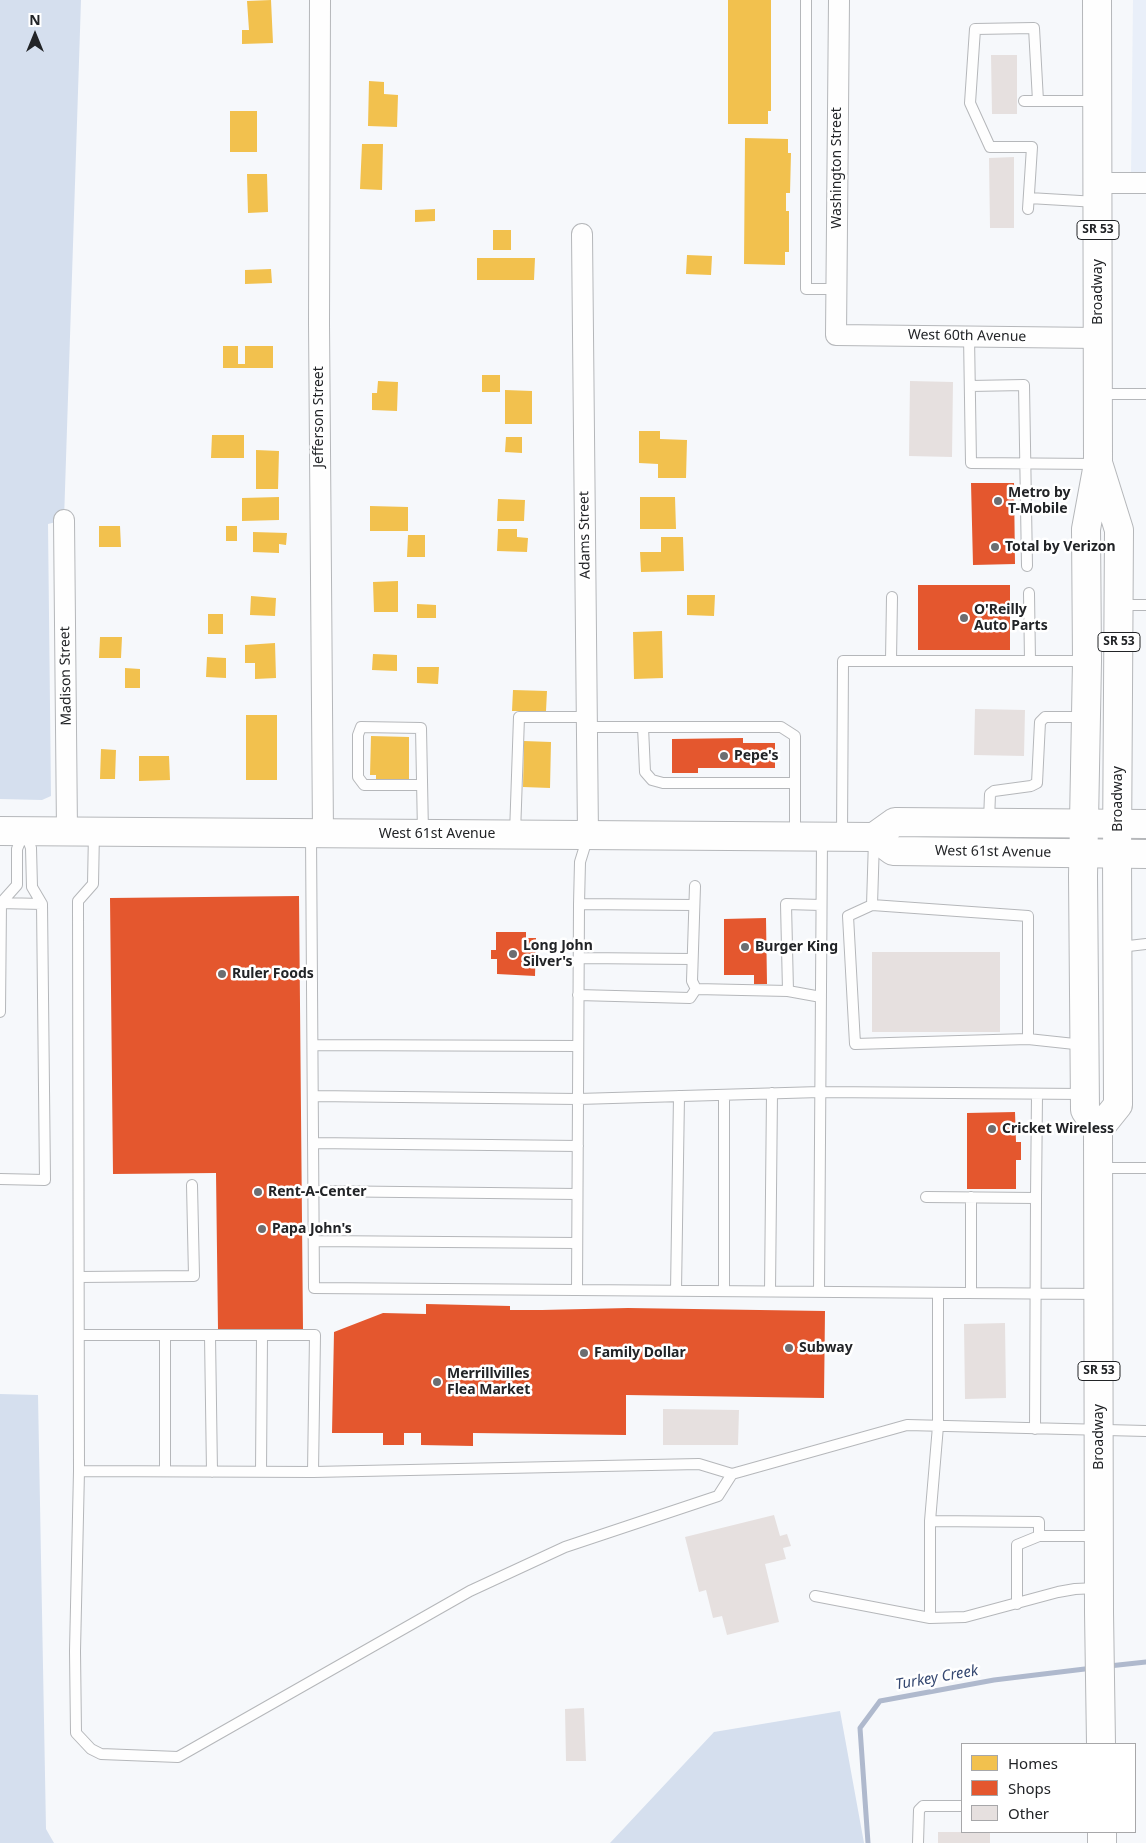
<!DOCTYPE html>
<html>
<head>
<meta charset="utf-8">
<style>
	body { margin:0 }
	#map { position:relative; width:1146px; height:1843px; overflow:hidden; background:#f6f8fb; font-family:"Noto Sans",sans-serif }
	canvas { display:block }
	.legend { position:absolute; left:961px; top:1743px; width:175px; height:90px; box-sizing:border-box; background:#fff; border:1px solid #a7a7a9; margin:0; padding:6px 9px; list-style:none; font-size:15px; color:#222427 }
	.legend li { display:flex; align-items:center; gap:10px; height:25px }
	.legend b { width:25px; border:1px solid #a7a7a9 }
	.north { position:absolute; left:10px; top:10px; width:50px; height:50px; -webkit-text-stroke:4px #fff; paint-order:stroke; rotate:0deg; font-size:14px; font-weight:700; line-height:20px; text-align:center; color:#222427 }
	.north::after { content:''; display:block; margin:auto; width:18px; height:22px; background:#222427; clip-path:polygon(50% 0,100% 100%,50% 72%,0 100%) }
</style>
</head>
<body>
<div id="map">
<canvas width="1146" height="1843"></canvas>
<ul class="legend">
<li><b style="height:14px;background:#f2c14e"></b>Homes</li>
<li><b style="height:14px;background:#e4572e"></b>Shops</li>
<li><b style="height:14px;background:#e6e0df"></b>Other</li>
</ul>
<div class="north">N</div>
</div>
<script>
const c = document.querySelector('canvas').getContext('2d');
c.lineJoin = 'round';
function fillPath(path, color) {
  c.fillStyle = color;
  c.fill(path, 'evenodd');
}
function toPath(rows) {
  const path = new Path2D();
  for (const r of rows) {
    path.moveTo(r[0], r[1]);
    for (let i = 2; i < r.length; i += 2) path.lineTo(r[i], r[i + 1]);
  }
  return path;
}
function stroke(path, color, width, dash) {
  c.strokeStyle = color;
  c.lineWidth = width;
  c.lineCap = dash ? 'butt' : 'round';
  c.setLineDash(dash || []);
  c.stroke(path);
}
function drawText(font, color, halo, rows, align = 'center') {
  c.font = font + ' "Noto Sans",sans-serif';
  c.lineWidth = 5;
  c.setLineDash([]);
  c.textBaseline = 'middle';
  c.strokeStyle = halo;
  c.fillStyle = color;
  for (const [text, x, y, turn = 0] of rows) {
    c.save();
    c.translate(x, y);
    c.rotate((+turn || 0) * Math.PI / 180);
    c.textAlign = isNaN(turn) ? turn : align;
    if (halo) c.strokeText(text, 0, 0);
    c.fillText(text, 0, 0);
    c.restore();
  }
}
fillPath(toPath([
	[1133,0,1146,0,1146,175,1131,174]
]), '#e9eff9');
fillPath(toPath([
	[0,0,81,0,64,520,48,524,51,796,42,800,0,799],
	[0,1394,38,1395,46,1829,54,1843,0,1843],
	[840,1711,864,1843,610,1843,714,1732]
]), '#d5dfee');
fillPath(toPath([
	[271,0,273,43,242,44,242,30,249,30,247,1],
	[728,0,771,0,771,111,768,111,768,124,728,124],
	[369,81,384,82,384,94,398,95,397,127,368,126],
	[230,111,257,111,257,152,230,152],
	[745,138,788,139,788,153,791,153,790,193,786,193,786,211,789,211,789,252,785,252,785,265,744,264],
	[362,144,383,144,382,190,360,189],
	[247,174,267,174,268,212,248,213],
	[435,209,435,221,415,222,415,210],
	[493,230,511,230,511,250,493,250],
	[687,255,712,256,711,275,686,274],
	[477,258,535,258,534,280,477,280],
	[271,269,272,283,245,284,245,270],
	[223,346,238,346,238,364,245,364,245,346,273,346,273,368,223,368],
	[482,375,500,375,500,392,482,392],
	[378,381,398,382,397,411,372,410,372,393,377,393],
	[505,390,532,391,532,424,505,424],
	[639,431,660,431,660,439,687,440,686,478,658,478,658,464,639,463],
	[212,435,244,435,244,458,211,458],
	[506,437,522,437,522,453,505,452],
	[256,450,279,451,278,489,256,489],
	[279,497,279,520,242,521,242,498],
	[640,497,675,497,676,529,640,529],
	[498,499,525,500,524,521,497,521],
	[370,506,408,507,408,531,370,531],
	[99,526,120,526,121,547,99,547],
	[226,526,237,526,237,541,226,541],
	[498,529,517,529,517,537,528,538,527,552,497,551],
	[253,532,287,533,286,545,279,544,279,553,253,552],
	[408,535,425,535,425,557,407,557],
	[661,537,683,537,684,571,641,572,640,552,661,552],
	[398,581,398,612,374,612,373,582],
	[687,595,715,595,714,616,687,615],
	[251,596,276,598,275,616,250,615],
	[417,604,436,605,436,618,417,618],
	[208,614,223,614,223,634,208,634],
	[662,631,663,678,634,679,633,632],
	[100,637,122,637,121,658,99,658],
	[275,643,276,678,255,679,255,663,245,663,245,645],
	[373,654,397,655,397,671,372,670],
	[207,657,226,658,226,678,206,677],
	[417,667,439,667,438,684,417,683],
	[125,668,140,669,140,688,125,688],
	[513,690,547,691,546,711,512,711],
	[246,715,277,715,277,780,246,780],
	[371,736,409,737,409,781,376,781,376,775,370,775],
	[524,741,551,742,550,788,523,787],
	[101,749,116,750,115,779,100,779],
	[139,756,169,756,170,780,139,781]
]), '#f2c14e');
fillPath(toPath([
	[971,483,1014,483,1015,564,973,565],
	[918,585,1010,585,1010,650,918,650],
	[743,738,743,743,775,743,775,768,698,768,698,773,672,773,672,739],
	[299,896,303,1330,218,1329,216,1173,113,1174,110,898],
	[766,918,767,984,754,984,754,975,724,975,724,919],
	[496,932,526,932,526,938,536,938,535,976,497,974,497,959,491,959,491,950,496,950],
	[1015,1112,1016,1142,1021,1142,1021,1160,1016,1160,1016,1189,967,1189,967,1113],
	[426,1304,510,1306,510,1310,542,1310,628,1308,825,1311,824,1398,626,1395,626,1435,473,1433,473,1446,421,1445,421,1433,404,1433,404,1445,383,1445,383,1433,332,1433,334,1332,383,1313,426,1314]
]), '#e4572e');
stroke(toPath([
	[1109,1666,1146,1662],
	[868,1843,860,1728,880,1701,994,1680,1093,1668]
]), '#afb9cd', 5);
fillPath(toPath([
	[991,55,1017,55,1017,114,992,114],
	[1014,157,1014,228,990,228,989,158],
	[910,381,953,382,952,457,909,456],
	[975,709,1025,710,1024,756,974,755],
	[872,952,1000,952,1000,1032,872,1032],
	[1005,1323,1006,1398,965,1399,964,1324],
	[663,1409,739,1410,738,1445,663,1445],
	[774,1515,780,1536,787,1534,791,1546,783,1548,786,1559,765,1564,779,1622,727,1635,722,1616,713,1618,706,1590,699,1592,685,1537],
	[584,1708,586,1761,566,1761,565,1709],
	[938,1832,990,1832,990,1843,938,1843]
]), '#e6e0df');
const service = toPath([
	[806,0,806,289,836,289],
	[1024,101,1096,101],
	[1029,198,1097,202],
	[1028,209,1032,147,990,147,970,103,975,29,1034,28,1038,101],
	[969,336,971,463,1096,464],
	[970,386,1024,385,1027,566],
	[1100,394,1146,394],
	[1029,593,1030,661],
	[1120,605,1146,605],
	[891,660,892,597],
	[588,727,781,727,795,736,795,835],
	[643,727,645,772,652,780,663,783,795,783],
	[422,785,364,785,358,777,358,735,361,727,421,728,423,833],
	[989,821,990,794,994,791,1031,786,1037,783,1040,722,1045,717,1086,717],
	[94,832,93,884,78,901,79,1471,75,1651,76,1733,91,1749,101,1754,178,1757,470,1591,565,1547,718,1496,732,1474,907,1425,1146,1431],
	[515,834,519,717,588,717],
	[311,835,314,1288,1098,1294],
	[842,835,843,661,1086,661],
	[874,840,872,905,1028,916,1028,1039,1084,1045],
	[695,886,692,981,696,989,788,991,786,904,821,905],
	[0,903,42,904],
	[579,904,694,905],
	[872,905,848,916,855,1044,1028,1039],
	[1120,947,1146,944],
	[579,958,692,959],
	[788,991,821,997],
	[578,995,690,998,696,989],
	[0,1012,1,903,17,885,17,849,24,832],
	[313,1045,578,1046],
	[313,1096,578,1099,820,1092,1084,1094],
	[313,1143,578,1146],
	[1100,1168,1146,1168],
	[0,1179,45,1180,42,904,32,887,31,848,25,832],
	[313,1191,577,1194],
	[926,1197,1036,1198,1037,1094],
	[314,1241,577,1243],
	[79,1277,194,1276,192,1185],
	[577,1290,579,904,580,862,588,836],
	[676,1291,679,1096],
	[724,1291,724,1095],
	[770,1291,772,1093],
	[819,1292,822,838],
	[938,1293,938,1426,930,1521,1039,1522,1039,1536,1098,1536],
	[971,1293,971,1197],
	[79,1335,315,1335,313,1472,699,1464,732,1474],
	[165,1336,165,1471],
	[210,1336,212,1472],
	[1035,1429,1036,1198],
	[79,1471,313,1472],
	[261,1472,262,1336],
	[930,1521,930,1618,965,1617,1058,1592,1075,1589,1098,1588],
	[815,1596,930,1618],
	[1017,1604,1017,1545,1039,1536],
	[918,1843,919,1810,923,1806,962,1806]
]);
const minor = toPath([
	[320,0,319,323,323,834],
	[839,0,836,335,1098,338],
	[1098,183,1146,183],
	[582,234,588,836],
	[64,520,67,832]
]);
const secondary = toPath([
	[0,831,874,837,895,822,1146,824],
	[874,837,893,851,1146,854]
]);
const primary = toPath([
	[1097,0,1098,464,1086,529,1087,661,1083,876,1085,1110,1098,1130,1099,1612,1101,1744],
	[1098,1130,1118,1105,1117,853,1119,530,1099,466],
	[1102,1832,1102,1843]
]);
stroke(service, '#b5b7ba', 12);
stroke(minor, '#b5b7ba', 22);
stroke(secondary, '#b5b7ba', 30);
stroke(primary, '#b5b7ba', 30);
stroke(service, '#fefefe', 10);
stroke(minor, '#fefefe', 20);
stroke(secondary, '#fefefe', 28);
stroke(primary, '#fefefe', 28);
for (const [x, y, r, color] of [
	[998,501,5,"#6c6e71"],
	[995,547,5,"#6c6e71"],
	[964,618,5,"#6c6e71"],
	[724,756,5,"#6c6e71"],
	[745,947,5,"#6c6e71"],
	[513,954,5,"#6c6e71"],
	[222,974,5,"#6c6e71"],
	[992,1129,5,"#6c6e71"],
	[258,1192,5,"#6c6e71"],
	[262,1229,5,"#6c6e71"],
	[789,1348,5,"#6c6e71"],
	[584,1353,5,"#6c6e71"],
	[437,1382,5,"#6c6e71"]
]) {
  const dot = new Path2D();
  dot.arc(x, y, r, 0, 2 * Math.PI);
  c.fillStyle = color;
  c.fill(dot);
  stroke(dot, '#fff', 2);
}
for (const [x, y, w] of [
	[1098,230,42],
	[1119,642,42],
	[1099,1371,42]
]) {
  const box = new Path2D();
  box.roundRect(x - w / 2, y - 9.5, w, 19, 4);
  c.fillStyle = '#fff';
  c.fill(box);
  stroke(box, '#222427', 1);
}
drawText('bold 12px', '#222427', null, [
	["SR 53",1098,230],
	["SR 53",1119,642],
	["SR 53",1099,1371]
]);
drawText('14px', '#222427', '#fff', [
	["Washington Street",837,168,-90],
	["Broadway",1098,292,-90],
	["West 60th Avenue",967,336,1],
	["Jefferson Street",319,417,-90],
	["Adams Street",585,535,-91],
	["Madison Street",66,676,-91],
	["Broadway",1118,799,-90],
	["West 61st Avenue",437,834],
	["West 61st Avenue",993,852,1],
	["Broadway",1099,1437,-90]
]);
drawText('bold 14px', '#222427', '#fff', [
	["Metro by",1008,493],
	["T-Mobile",1008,509],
	["Total by Verizon",1005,547],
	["O'Reilly",974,610],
	["Auto Parts",974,626],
	["Pepe's",734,756],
	["Long John",523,946],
	["Silver's",523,962],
	["Burger King",755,947],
	["Ruler Foods",232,974],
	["Cricket Wireless",1002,1129],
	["Rent-A-Center",268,1192],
	["Papa John's",272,1229],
	["Subway",799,1348],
	["Family Dollar",594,1353],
	["Merrillvilles",447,1374],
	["Flea Market",447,1390]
], 'left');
drawText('italic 15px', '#354871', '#fff', [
	["Turkey Creek",937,1678,-10]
]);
</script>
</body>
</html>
